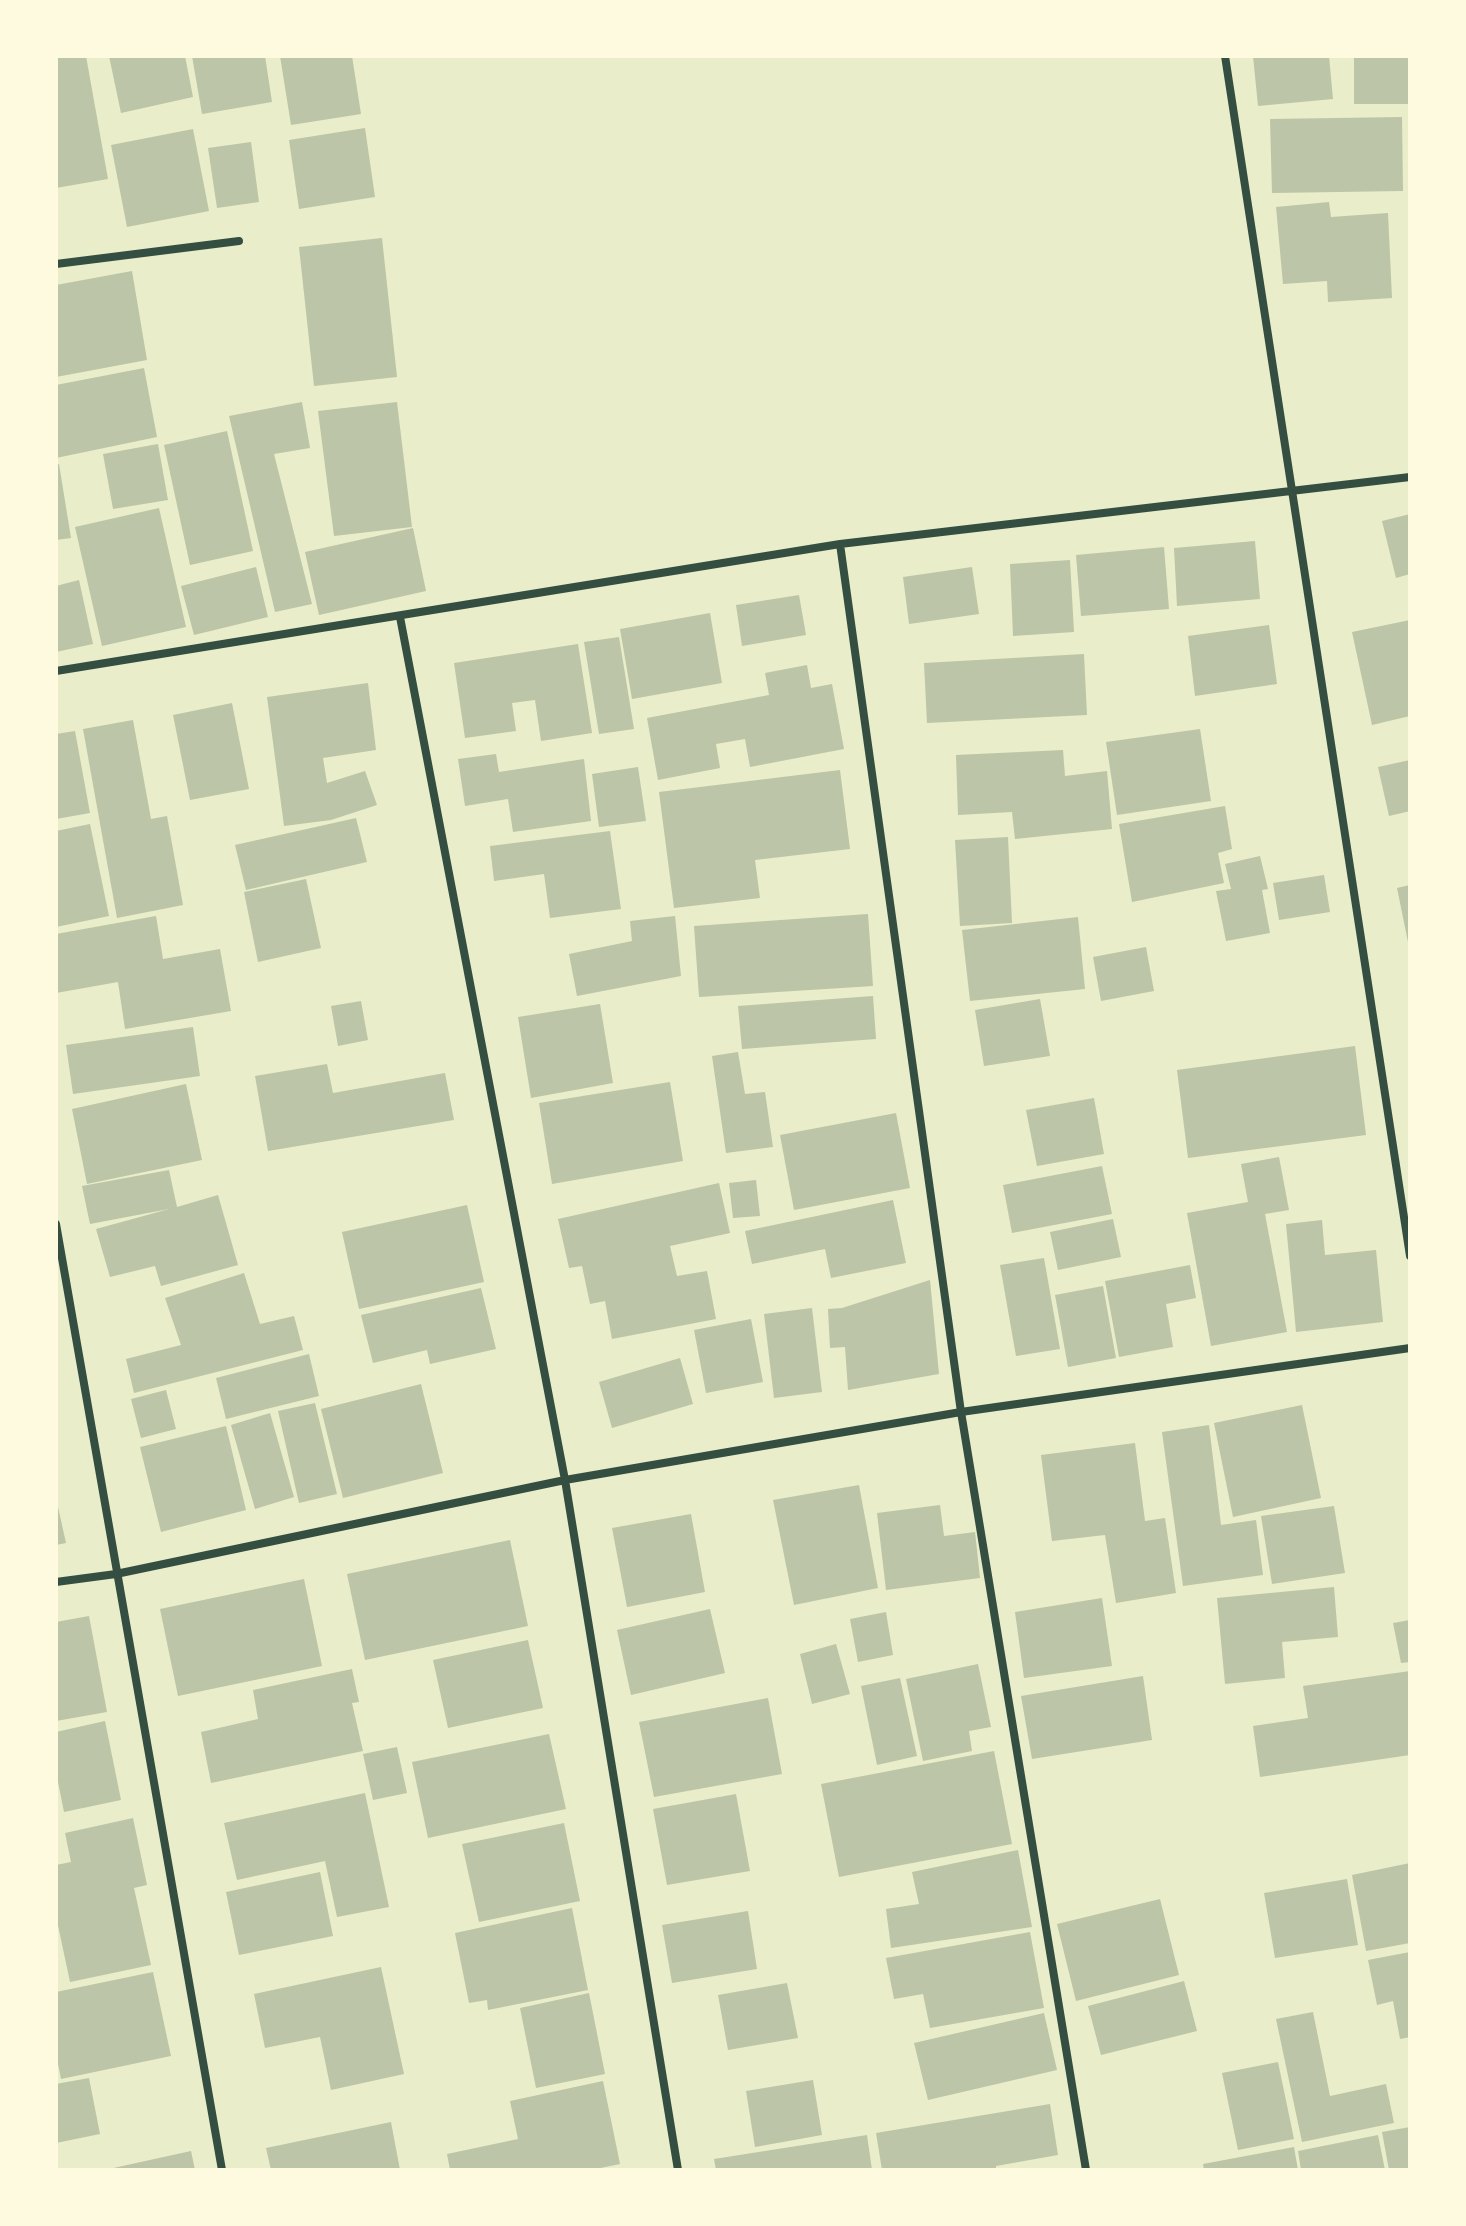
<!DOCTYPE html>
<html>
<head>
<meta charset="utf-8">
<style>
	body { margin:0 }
	#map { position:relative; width:1466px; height:2226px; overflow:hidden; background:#e9edc9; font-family:Karla,sans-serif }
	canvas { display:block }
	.frame { position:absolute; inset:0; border:58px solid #fefae0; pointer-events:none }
</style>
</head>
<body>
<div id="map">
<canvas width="1466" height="2226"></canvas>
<div class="frame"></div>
</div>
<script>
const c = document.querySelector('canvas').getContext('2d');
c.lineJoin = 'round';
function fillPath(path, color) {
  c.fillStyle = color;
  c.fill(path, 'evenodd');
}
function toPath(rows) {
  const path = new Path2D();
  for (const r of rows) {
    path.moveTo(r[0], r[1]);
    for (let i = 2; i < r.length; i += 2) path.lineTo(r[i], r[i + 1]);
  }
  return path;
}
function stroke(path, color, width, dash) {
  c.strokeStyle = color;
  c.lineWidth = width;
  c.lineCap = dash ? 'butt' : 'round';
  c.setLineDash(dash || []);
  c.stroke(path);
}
fillPath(toPath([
	[86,56,108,179,56,188,56,58],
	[109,56,185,56,193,97,121,113],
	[192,56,265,56,272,102,202,114],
	[280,56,352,56,361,114,291,125],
	[1253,56,1329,56,1333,99,1258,106],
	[1354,56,1410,56,1410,104,1354,104],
	[1402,117,1403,191,1272,193,1270,119],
	[365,128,375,197,299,209,289,140],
	[193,129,209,211,127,227,111,145],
	[251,142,259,202,217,208,208,148],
	[1329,202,1331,217,1388,213,1392,298,1328,302,1327,281,1283,284,1276,207],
	[382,238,397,377,314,386,299,247],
	[132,271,147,360,56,377,56,285],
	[144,368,157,437,56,458,56,385],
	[302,402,310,448,274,454,312,604,275,612,229,416],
	[397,402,412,527,334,536,318,411],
	[227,431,253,551,190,565,164,445],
	[158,444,168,500,113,509,103,454],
	[59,464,71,538,56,540,56,465],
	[159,508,186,627,102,646,75,527],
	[1410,514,1410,574,1396,578,1382,521],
	[413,528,426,591,319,615,305,552],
	[1255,541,1260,599,1177,606,1174,548],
	[1164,547,1169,609,1081,616,1076,555],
	[1070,560,1074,632,1013,636,1010,564],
	[256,567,268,617,194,635,181,586],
	[972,567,979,614,909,624,903,577],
	[79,580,93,644,56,652,56,586],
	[799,595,806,635,742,646,736,605],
	[710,613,722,683,632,699,620,629],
	[1410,620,1410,716,1372,725,1352,632],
	[1269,625,1277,684,1195,696,1188,636],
	[619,637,634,729,599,734,584,642],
	[578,644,592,733,541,741,535,700,512,703,516,731,465,738,454,663],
	[1084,654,1087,715,927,723,924,663],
	[807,665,811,688,832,684,844,749,750,767,745,739,716,744,720,768,658,780,647,718,769,695,765,673],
	[368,683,376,750,323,758,327,783,365,771,377,805,331,820,284,826,267,697],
	[232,703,249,789,190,800,173,715],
	[133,720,151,819,167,816,183,905,117,918,83,729],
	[1200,729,1211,801,1117,815,1106,742],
	[75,731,90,813,56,819,56,734],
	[1063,750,1065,776,1107,771,1112,829,1015,839,1012,812,958,815,956,755],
	[496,754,499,772,584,759,591,821,513,832,508,799,465,806,458,759],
	[1410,760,1410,811,1389,816,1378,767],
	[638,767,646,821,599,827,592,774],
	[840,770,850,849,755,860,760,898,674,908,659,792],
	[1225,806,1232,849,1218,853,1224,883,1132,902,1119,824],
	[356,818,367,862,246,890,235,845],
	[90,824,109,916,56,927,56,831],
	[610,831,621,909,550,918,544,874,494,881,490,846],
	[1008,837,1012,923,960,926,955,840],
	[1260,856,1268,889,1262,890,1270,933,1226,941,1216,891,1231,889,1225,864],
	[1324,875,1330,912,1279,920,1273,883],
	[306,879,321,948,258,962,244,892],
	[1410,885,1410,946,1409,947,1397,888],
	[868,914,873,986,699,997,694,926],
	[156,916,163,959,220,949,231,1011,125,1029,118,982,56,993,56,934],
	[675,916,681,976,577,996,569,954,632,941,630,921],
	[1078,917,1085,989,970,1001,962,930],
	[1146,947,1154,991,1101,1001,1093,957],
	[873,996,876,1039,742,1049,738,1006],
	[1040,999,1050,1056,984,1066,975,1010],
	[361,1001,368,1040,338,1046,331,1006],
	[600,1004,613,1083,531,1098,518,1017],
	[193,1027,200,1076,73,1094,66,1045],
	[1355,1046,1366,1135,1188,1158,1177,1070],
	[738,1052,745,1094,765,1092,773,1147,726,1153,712,1056],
	[327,1064,333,1093,445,1073,454,1120,268,1151,255,1076],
	[670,1082,683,1161,552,1184,539,1103],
	[186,1084,202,1160,87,1184,72,1109],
	[1094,1098,1104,1154,1037,1166,1026,1110],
	[896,1113,910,1188,794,1210,780,1135],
	[1279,1157,1289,1210,1265,1214,1287,1332,1211,1346,1187,1213,1248,1202,1241,1164],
	[1102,1166,1112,1214,1012,1233,1003,1185],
	[169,1170,177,1207,218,1195,238,1265,161,1286,155,1266,110,1277,96,1229,169,1209,90,1224,82,1186],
	[756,1180,760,1216,733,1218,729,1183],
	[719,1183,730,1233,670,1246,677,1276,707,1271,716,1319,612,1339,605,1301,590,1304,582,1266,569,1268,558,1219],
	[893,1200,906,1263,831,1278,825,1249,752,1264,745,1231],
	[467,1205,484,1282,359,1309,342,1232],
	[1113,1219,1121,1257,1058,1270,1050,1232],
	[1322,1220,1325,1255,1376,1250,1383,1322,1296,1332,1286,1224],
	[1044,1258,1060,1349,1016,1356,1000,1265],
	[1190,1265,1196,1298,1166,1304,1173,1347,1119,1357,1105,1281],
	[244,1273,260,1324,294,1316,303,1350,134,1393,126,1359,181,1345,165,1298],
	[930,1280,939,1374,848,1390,845,1347,830,1348,828,1309,842,1308],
	[1103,1286,1116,1358,1068,1367,1055,1295],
	[481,1288,496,1349,430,1364,427,1350,373,1363,361,1315],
	[812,1308,822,1392,774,1398,764,1314],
	[751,1319,763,1382,706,1393,694,1330],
	[309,1354,319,1396,226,1419,216,1378],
	[680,1358,693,1404,612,1428,599,1382],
	[421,1384,443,1473,343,1498,321,1409],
	[166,1390,176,1429,141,1438,131,1399],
	[315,1403,337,1494,299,1503,278,1411],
	[1302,1405,1321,1498,1233,1517,1214,1423],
	[270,1413,294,1497,255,1509,231,1425],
	[1209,1425,1221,1525,1256,1520,1263,1575,1183,1586,1162,1432],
	[226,1426,246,1510,161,1532,140,1447],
	[1135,1443,1145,1521,1165,1518,1176,1593,1116,1603,1105,1535,1052,1541,1041,1455],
	[859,1485,878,1588,794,1605,773,1500],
	[56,1498,66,1543,56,1545],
	[940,1505,944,1536,975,1532,980,1578,886,1590,877,1513],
	[1334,1506,1345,1573,1272,1584,1261,1516],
	[691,1514,705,1592,627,1607,612,1528],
	[510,1540,528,1626,365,1660,347,1574],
	[304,1579,322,1666,178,1696,160,1609],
	[1334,1587,1338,1637,1282,1642,1285,1678,1225,1684,1217,1598],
	[1102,1598,1112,1666,1024,1678,1015,1612],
	[710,1609,725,1673,631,1695,617,1630],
	[886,1612,893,1655,858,1662,850,1619],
	[89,1616,107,1712,56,1721,56,1622],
	[1410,1620,1410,1662,1401,1663,1393,1623],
	[528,1640,543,1708,448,1728,433,1660],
	[836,1644,850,1694,812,1704,800,1654],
	[978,1664,991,1727,969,1731,972,1751,923,1761,906,1679],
	[352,1669,359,1702,352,1703,363,1751,211,1783,201,1732,258,1719,253,1690],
	[1410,1671,1410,1755,1260,1777,1253,1726,1308,1718,1303,1686],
	[1143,1676,1152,1740,1032,1759,1021,1696],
	[900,1678,917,1756,877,1765,861,1686],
	[768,1698,782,1774,654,1797,639,1722],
	[105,1721,121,1800,64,1812,56,1772,56,1732],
	[549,1734,566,1809,428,1838,412,1762],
	[397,1747,407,1793,373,1800,363,1754],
	[994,1751,1012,1844,839,1877,821,1784],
	[365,1793,389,1907,337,1917,325,1861,237,1880,224,1823],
	[736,1794,750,1871,667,1885,653,1809],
	[133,1818,147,1885,134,1888,151,1965,70,1982,56,1916,56,1865,71,1862,65,1833],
	[564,1823,580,1901,479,1922,462,1844],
	[1018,1850,1032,1927,891,1948,886,1909,919,1904,912,1872],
	[1410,1863,1410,1943,1366,1951,1352,1875],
	[320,1872,333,1936,239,1955,226,1892],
	[1347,1879,1358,1945,1275,1958,1264,1893],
	[1160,1899,1179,1975,1076,2001,1057,1924],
	[572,1908,588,1990,488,2010,487,2000,469,2003,455,1933],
	[748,1911,757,1969,672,1983,662,1925],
	[1030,1932,1044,2008,930,2028,923,1994,894,1999,886,1958],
	[1410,1952,1410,2037,1400,2039,1393,2001,1377,2005,1368,1960],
	[381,1967,404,2074,331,2090,320,2037,265,2048,254,1994],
	[153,1972,171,2056,61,2079,56,2054,56,1992],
	[1184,1981,1197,2031,1101,2055,1088,2006],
	[787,1983,798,2038,728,2050,718,1995],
	[589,1993,605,2074,536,2088,520,2008],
	[1313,2012,1330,2096,1386,2084,1394,2123,1302,2142,1276,2019],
	[1044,2013,1057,2070,928,2100,914,2043],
	[1278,2062,1294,2139,1238,2150,1222,2073],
	[89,2078,100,2134,56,2143,56,2084],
	[813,2080,822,2135,755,2147,746,2091],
	[603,2081,620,2164,591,2170,450,2170,447,2154,518,2139,510,2101],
	[1050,2104,1058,2155,996,2166,996,2170,882,2170,876,2133],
	[391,2122,400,2170,271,2170,266,2148],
	[1410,2127,1410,2170,1389,2170,1382,2132],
	[867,2135,872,2170,716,2170,714,2159],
	[1378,2135,1385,2170,1301,2170,1298,2151],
	[1294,2147,1298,2170,1204,2170,1203,2164],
	[191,2151,195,2170,109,2170,109,2169]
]), '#bcc5a7');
stroke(toPath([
	[1225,56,1410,1256],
	[56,264,239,241],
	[840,544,961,1412,1086,2170],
	[400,617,565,1480,678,2170],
	[56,671,840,544,1410,477],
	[56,1224,222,2170],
	[56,1582,116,1574,565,1480,961,1412,1410,1348]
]), '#344e41', 8);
</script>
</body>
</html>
